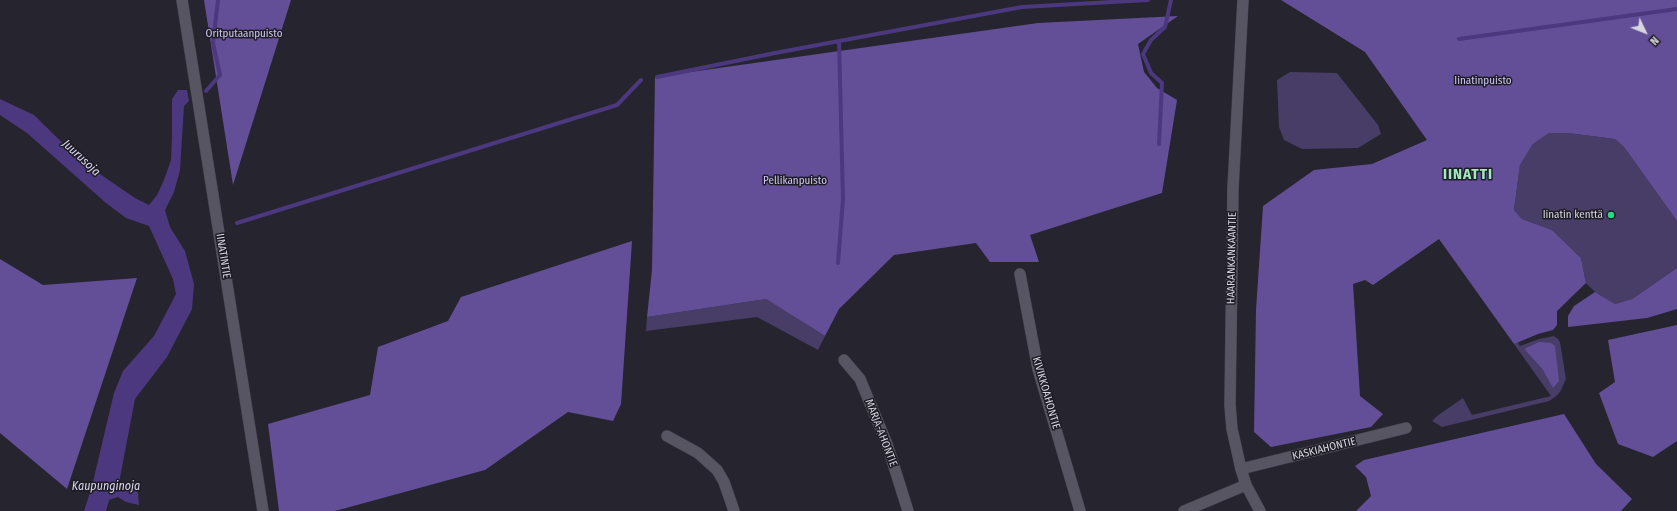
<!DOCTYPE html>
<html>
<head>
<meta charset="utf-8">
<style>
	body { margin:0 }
	#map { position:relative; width:1677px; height:511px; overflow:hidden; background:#26242f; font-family:"Fira Sans Condensed",sans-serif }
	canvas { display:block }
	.north { position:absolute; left:1625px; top:12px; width:40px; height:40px; -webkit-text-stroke:3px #1d1b25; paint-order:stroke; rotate:133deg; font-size:11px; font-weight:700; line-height:16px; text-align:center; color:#d8d6de }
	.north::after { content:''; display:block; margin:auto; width:14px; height:18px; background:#d8d6de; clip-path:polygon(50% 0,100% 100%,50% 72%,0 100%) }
</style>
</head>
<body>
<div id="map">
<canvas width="1677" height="511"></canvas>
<div class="north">N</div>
</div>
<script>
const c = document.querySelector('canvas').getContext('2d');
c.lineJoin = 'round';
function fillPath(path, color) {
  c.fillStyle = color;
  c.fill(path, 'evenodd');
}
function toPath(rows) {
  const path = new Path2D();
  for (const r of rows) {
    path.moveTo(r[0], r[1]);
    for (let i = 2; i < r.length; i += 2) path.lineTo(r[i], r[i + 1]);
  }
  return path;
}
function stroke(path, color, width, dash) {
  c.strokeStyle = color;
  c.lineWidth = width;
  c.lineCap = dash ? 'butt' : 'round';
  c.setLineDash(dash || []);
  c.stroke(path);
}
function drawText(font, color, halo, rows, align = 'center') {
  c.font = font + ' "Fira Sans Condensed",sans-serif';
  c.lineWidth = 3;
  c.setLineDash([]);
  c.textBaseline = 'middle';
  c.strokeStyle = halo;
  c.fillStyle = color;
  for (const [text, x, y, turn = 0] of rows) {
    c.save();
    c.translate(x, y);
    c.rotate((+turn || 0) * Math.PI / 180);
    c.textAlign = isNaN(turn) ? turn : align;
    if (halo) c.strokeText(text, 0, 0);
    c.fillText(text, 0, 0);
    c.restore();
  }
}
fillPath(toPath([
	[1290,72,1337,73,1378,125,1381,134,1358,148,1302,149,1284,140,1279,127,1277,80],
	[1549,133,1568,133,1615,139,1624,147,1677,221,1677,268,1632,299,1615,304,1595,292,1586,283,1581,258,1552,230,1522,219,1514,210,1520,165,1533,144],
	[766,299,825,336,818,350,757,317,646,331,647,317],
	[1554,336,1558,339,1560,342,1566,379,1560,392,1555,397,1549,401,1442,427,1432,421,1437,416,1463,398,1472,415,1551,396,1514,344,1518,342,1520,346,1539,339],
	[1551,343,1543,370,1524,349]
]), '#473d67');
fillPath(toPath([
	[204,0,291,0,233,185],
	[1281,0,1677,0,1677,221,1624,147,1615,139,1568,133,1549,133,1533,144,1520,165,1514,210,1522,219,1552,230,1581,258,1586,283,1557,311,1557,325,1553,330,1538,334,1514,344,1439,239,1373,285,1365,280,1353,284,1360,396,1383,414,1371,427,1271,447,1254,432,1256,310,1263,206,1314,170,1372,164,1427,140,1365,52],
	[1178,16,1138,44,1144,72,1157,88,1177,100,1162,193,1030,235,1039,262,990,262,976,243,894,255,839,309,825,336,766,299,647,317,652,270,655,77,1038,23],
	[632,241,621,404,613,421,568,412,485,470,335,511,279,511,268,424,370,395,378,347,448,321,461,297],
	[0,259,43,285,137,278,67,489,0,433],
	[1677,268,1677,309,1647,318,1568,327,1568,316,1574,306,1595,292,1615,304,1632,299],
	[1677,325,1677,441,1653,457,1618,444,1599,393,1615,382,1608,340],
	[1539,342,1551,343,1555,346,1559,381,1553,388,1543,370,1524,349],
	[1564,414,1596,464,1632,499,1621,511,1356,511,1371,496,1366,477,1355,466,1364,460]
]), '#634f98');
fillPath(toPath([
	[178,90,187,90,189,101,184,106,180,170,174,192,165,210,170,227,185,251,194,284,192,309,167,357,135,399,119,483,138,492,139,505,126,502,118,497,109,500,106,511,84,511,92,486,114,393,123,371,154,336,164,317,176,294,173,279,149,226,126,218,106,203,27,133,0,115,0,99,34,115,81,161,135,198,149,205,157,195,164,180,171,160,172,135,172,99]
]), '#4c387e');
stroke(toPath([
	[1459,39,1677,9],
	[657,77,775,53,1022,7,1148,0],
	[206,91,220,75,213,43,218,0],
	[1159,144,1162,83,1151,73,1143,54,1151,40,1165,27,1171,0],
	[237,223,617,105,641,80],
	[838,263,843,199,839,41]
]), '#4c387e', 4);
const minor = toPath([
	[182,0,263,511],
	[1020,274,1038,369,1080,511],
	[844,360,860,379,887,444,908,511],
	[667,436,698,453,717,470,724,482,734,511],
	[1241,469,1406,428]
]);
const tertiary = toPath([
	[1243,0,1233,188,1230,405,1232,429,1241,469,1246,485,1260,511],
	[1184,511,1246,485]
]);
stroke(minor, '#43414b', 12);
stroke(tertiary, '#43414b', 12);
stroke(minor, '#585562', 11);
stroke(tertiary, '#585562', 11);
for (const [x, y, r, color] of [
	[1611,215,4,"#29d885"]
]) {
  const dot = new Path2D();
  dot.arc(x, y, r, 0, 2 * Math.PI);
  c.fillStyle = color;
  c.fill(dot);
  stroke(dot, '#1d1b25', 1.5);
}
drawText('11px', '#d0c8f1', '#1d1b25', [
	["Oritputaanpuisto",244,34],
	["Iinatinpuisto",1483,81],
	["Pellikanpuisto",795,181]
]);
drawText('11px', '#d8d6de', '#1d1b25', [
	["Iinatin kenttä",1603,215]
], 'right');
drawText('11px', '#d8d6de', '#1d1b25', [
	["IINATINTIE",223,256,81],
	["HAARANKANKAANTIE",1232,258,-89],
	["KIVIKKOAHONTIE",1046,393,74],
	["MARJA-AHONTIE",881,433,69],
	["KASKIAHONTIE",1324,449,-14]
]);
drawText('italic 12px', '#dedaef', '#1d1b25', [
	["Juurusoja",81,158,43],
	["Kaupunginoja",106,487]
]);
c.letterSpacing = '1px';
drawText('bold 15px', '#a0ebbc', '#1d1b25', [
	["IINATTI",1468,175]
]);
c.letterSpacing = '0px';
</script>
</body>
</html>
